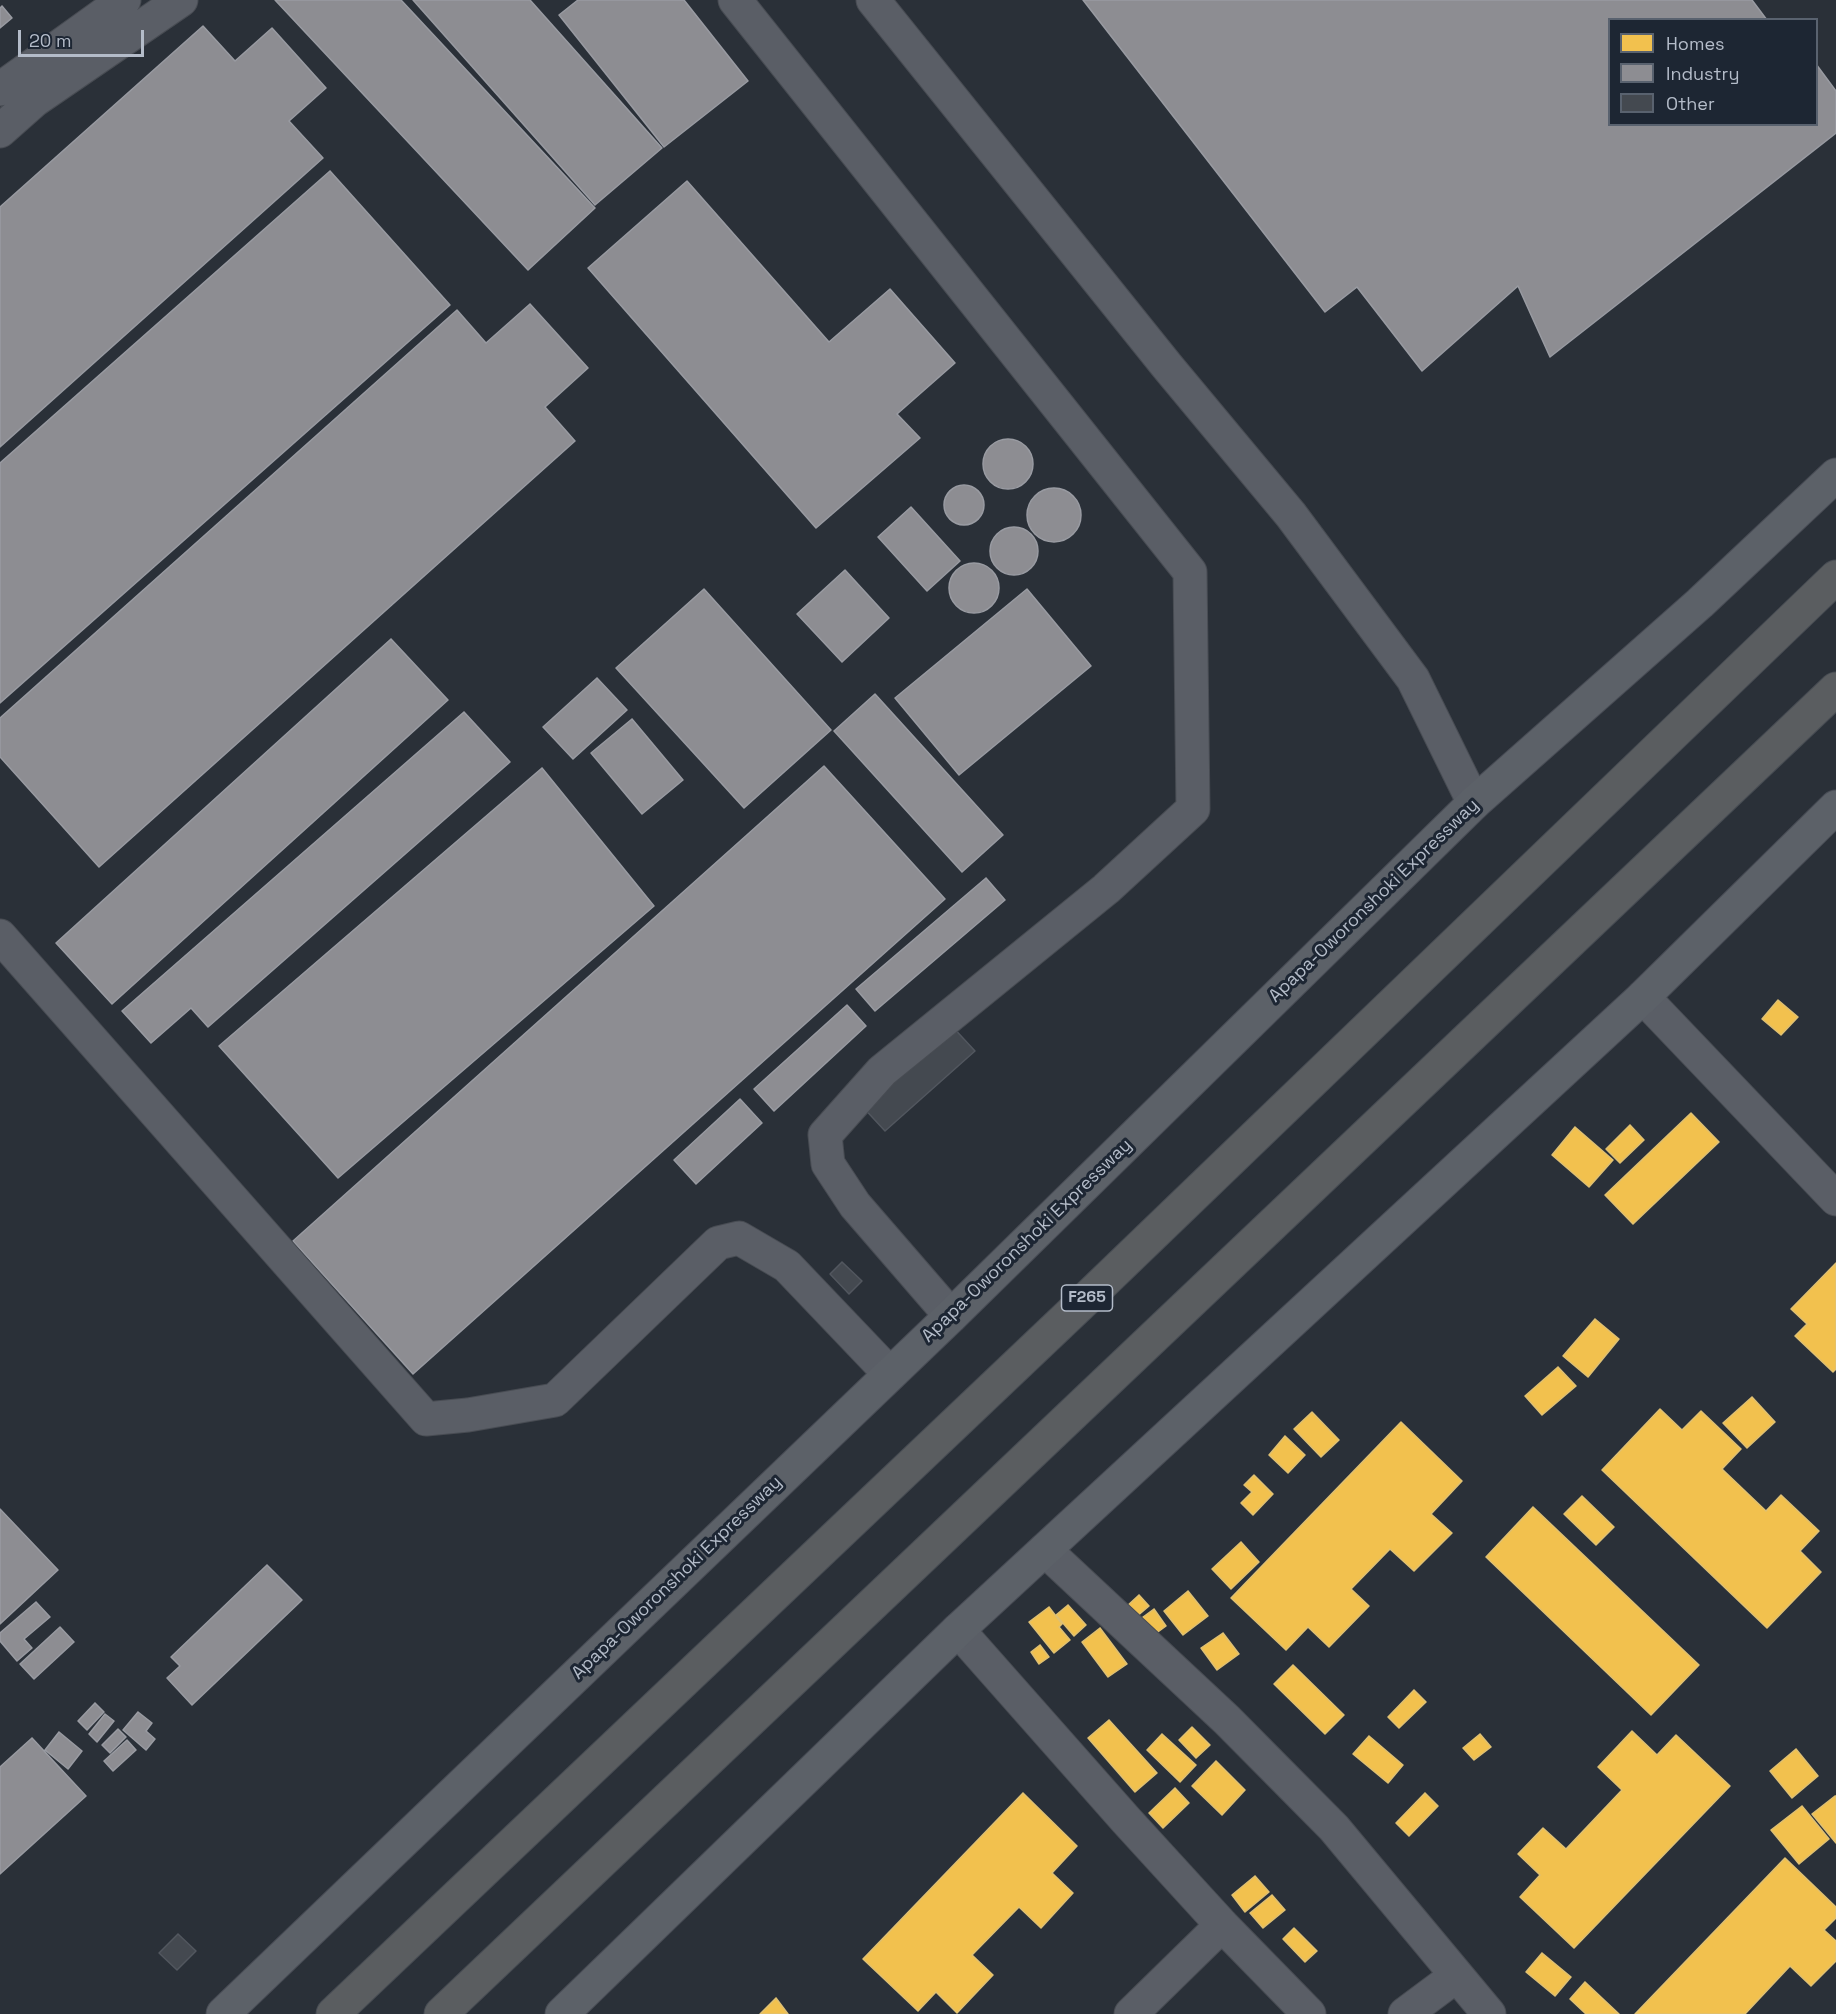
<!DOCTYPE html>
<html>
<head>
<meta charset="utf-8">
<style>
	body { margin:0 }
	#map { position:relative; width:1836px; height:2014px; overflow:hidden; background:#2a3038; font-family:"Space Grotesk",sans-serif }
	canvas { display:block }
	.legend { position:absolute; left:1608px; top:18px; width:210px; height:108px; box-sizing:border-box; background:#1d2633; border:2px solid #59626f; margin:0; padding:8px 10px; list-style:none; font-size:18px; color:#b4bcc9 }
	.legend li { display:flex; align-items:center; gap:12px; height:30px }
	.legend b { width:30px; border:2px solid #59626f }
	.scale { position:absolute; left:18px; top:30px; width:126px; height:27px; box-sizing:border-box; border:3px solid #b4bcc9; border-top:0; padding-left:8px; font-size:18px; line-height:21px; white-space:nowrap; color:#b4bcc9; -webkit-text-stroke:4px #1d2633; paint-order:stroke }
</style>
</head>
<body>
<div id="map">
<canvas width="1836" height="2014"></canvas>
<ul class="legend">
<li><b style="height:16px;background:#f2c14e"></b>Homes</li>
<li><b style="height:16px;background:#8d8d92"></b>Industry</li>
<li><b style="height:16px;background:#444950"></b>Other</li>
</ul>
<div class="scale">20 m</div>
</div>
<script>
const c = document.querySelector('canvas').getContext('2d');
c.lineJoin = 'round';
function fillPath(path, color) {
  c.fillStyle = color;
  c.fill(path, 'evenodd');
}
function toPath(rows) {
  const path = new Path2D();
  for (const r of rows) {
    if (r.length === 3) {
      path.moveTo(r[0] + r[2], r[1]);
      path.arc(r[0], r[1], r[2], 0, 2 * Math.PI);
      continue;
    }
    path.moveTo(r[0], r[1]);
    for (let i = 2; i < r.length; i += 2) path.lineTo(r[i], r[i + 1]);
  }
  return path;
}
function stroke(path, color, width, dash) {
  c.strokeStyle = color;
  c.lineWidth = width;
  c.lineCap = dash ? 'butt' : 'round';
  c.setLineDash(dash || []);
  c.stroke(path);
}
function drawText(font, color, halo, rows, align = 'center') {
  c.font = font + ' "Space Grotesk",sans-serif';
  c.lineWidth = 6;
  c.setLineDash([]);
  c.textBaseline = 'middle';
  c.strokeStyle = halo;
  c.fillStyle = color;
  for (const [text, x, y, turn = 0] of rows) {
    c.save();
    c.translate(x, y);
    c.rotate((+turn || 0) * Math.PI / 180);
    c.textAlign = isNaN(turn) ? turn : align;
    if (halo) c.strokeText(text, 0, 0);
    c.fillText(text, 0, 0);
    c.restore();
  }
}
const homes = toPath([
	[1778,1000,1798,1017,1781,1035,1762,1019,1778,1000],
	[1691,1113,1719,1142,1633,1224,1605,1195,1691,1113],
	[1630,1125,1644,1140,1620,1163,1606,1149,1630,1125],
	[1575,1127,1613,1160,1589,1187,1552,1155,1575,1127],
	[1836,1263,1836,1369,1833,1372,1795,1336,1807,1324,1791,1309,1836,1263],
	[1595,1319,1619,1339,1588,1377,1563,1356,1595,1319],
	[1558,1367,1576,1386,1542,1415,1525,1396,1558,1367],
	[1752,1397,1775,1422,1747,1448,1723,1423,1752,1397],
	[1660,1409,1682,1430,1701,1411,1741,1449,1722,1469,1766,1511,1781,1495,1819,1531,1800,1551,1821,1572,1767,1628,1602,1470,1660,1409],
	[1312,1412,1339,1440,1321,1457,1294,1429,1312,1412],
	[1401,1422,1462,1481,1431,1514,1452,1533,1414,1571,1390,1549,1351,1589,1369,1606,1329,1647,1308,1627,1286,1650,1231,1598,1401,1422],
	[1285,1436,1305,1455,1288,1473,1269,1455,1285,1436],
	[1254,1475,1273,1494,1253,1515,1241,1503,1252,1492,1244,1485,1254,1475],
	[1582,1496,1614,1527,1596,1545,1564,1514,1582,1496],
	[1533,1507,1699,1665,1651,1715,1486,1557,1533,1507],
	[1241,1542,1259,1562,1231,1589,1212,1569,1241,1542],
	[1188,1591,1208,1616,1183,1635,1164,1611,1188,1591],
	[1139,1595,1149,1606,1135,1618,1126,1607,1139,1595],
	[1068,1605,1086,1625,1074,1636,1056,1615,1068,1605],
	[1049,1607,1062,1624,1059,1627,1070,1640,1054,1653,1029,1622,1049,1607],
	[1154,1609,1166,1626,1151,1637,1139,1620,1154,1609],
	[1100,1628,1127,1664,1108,1677,1082,1642,1100,1628],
	[1223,1633,1239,1654,1217,1670,1201,1648,1223,1633],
	[1040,1645,1049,1657,1039,1664,1031,1652,1040,1645],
	[1293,1665,1344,1715,1325,1734,1274,1684,1293,1665],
	[1414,1690,1426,1702,1399,1728,1388,1717,1414,1690],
	[1109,1720,1157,1773,1135,1792,1088,1738,1109,1720],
	[1192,1727,1210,1745,1196,1758,1179,1740,1192,1727],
	[1632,1731,1657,1755,1676,1735,1730,1786,1574,1948,1520,1897,1540,1875,1518,1854,1543,1828,1566,1849,1622,1790,1598,1767,1632,1731],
	[1162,1734,1196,1765,1180,1782,1147,1750,1162,1734],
	[1480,1734,1491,1747,1474,1760,1463,1748,1480,1734],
	[1369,1736,1403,1765,1388,1783,1353,1754,1369,1736],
	[1796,1749,1818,1776,1792,1798,1770,1771,1796,1749],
	[1216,1761,1245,1790,1222,1815,1192,1786,1216,1761],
	[1175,1788,1189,1803,1163,1828,1149,1813,1175,1788],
	[1023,1793,1077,1846,1052,1873,1073,1893,1041,1928,1019,1907,972,1955,993,1975,957,2013,936,1992,918,2011,863,1959,1023,1793],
	[1425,1793,1438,1806,1409,1836,1396,1823,1425,1793],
	[1835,1796,1836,1796,1836,1843,1812,1814,1835,1796],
	[1802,1806,1829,1839,1799,1864,1771,1830,1802,1806],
	[1785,1858,1836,1907,1836,1918,1824,1930,1836,1941,1836,1961,1811,1986,1790,1966,1745,2014,1635,2014,1785,1858],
	[1255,1876,1269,1892,1245,1912,1232,1895,1255,1876],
	[1272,1895,1285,1910,1263,1928,1250,1913,1272,1895],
	[1294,1928,1317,1951,1305,1962,1283,1939,1294,1928],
	[1542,1953,1571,1977,1555,1996,1526,1972,1542,1953],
	[1585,1982,1619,2014,1586,2014,1570,1999,1585,1982],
	[776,1998,788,2014,760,2014,776,1998]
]);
fillPath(homes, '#f2c14e');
stroke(homes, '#dfc073', 1.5);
const industry = toPath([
	[275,0,401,0,595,208,528,270,275,0],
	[413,0,530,0,662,148,595,205,413,0],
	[578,0,684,0,748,81,664,147,559,15,578,0],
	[1083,0,1752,0,1767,20,1610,20,1610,124,1816,124,1816,64,1836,91,1836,133,1550,357,1518,286,1422,371,1357,287,1325,312,1083,0],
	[2,6,12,18,0,28,0,8,2,6],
	[203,26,235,61,272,28,326,88,289,121,323,158,0,447,0,207,203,26],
	[330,171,450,305,0,703,0,463,330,171],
	[687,181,829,342,890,289,955,363,897,414,920,438,816,528,588,268,687,181],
	[530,304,588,368,545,407,575,441,99,867,0,757,0,718,457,310,486,343,530,304],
	[1008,464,25],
	[964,505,20],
	[1054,515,27],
	[911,507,960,561,927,591,878,537,911,507],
	[1014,551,24],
	[974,588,25],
	[845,570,889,618,842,662,797,614,845,570],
	[704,589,831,730,744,808,616,668,704,589],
	[1027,589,1091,666,959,775,895,698,1027,589],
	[391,639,448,700,112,1004,56,943,391,639],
	[597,678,627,710,573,759,543,727,597,678],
	[875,694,1003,835,962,872,834,731,875,694],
	[464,712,510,762,208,1027,191,1008,151,1043,122,1011,464,712],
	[632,719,683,780,642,814,591,753,632,719],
	[824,766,945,899,413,1374,293,1241,824,766],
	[542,768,654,906,338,1178,219,1046,542,768],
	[986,878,1005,900,875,1011,856,989,986,878],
	[847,1005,866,1026,774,1111,754,1089,847,1005],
	[740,1099,762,1123,696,1184,674,1160,740,1099],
	[0,1509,58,1570,0,1624,0,1509],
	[267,1565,302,1600,192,1705,167,1678,180,1666,171,1657,267,1565],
	[36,1602,50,1617,24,1639,32,1648,17,1661,0,1641,0,1633,36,1602],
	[60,1627,74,1642,34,1679,20,1664,60,1627],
	[95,1703,104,1712,87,1730,78,1721,95,1703],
	[138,1712,152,1723,146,1731,155,1739,146,1750,123,1730,138,1712],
	[105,1714,114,1721,97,1742,89,1734,105,1714],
	[118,1729,126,1737,110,1753,102,1745,118,1729],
	[59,1732,82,1751,68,1769,45,1750,59,1732],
	[32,1738,86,1796,0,1874,0,1767,32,1738],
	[127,1740,136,1750,113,1771,104,1761,127,1740]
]);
fillPath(industry, '#8d8d92');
stroke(industry, '#999ba2', 1.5);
const building = toPath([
	[950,1024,975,1051,885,1131,860,1104,950,1024],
	[842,1262,862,1281,849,1294,830,1274,842,1262],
	[178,1934,196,1951,177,1970,159,1953,178,1934]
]);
fillPath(building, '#444950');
stroke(building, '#52575f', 1.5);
const minor = toPath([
	[735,0,1190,572,1193,809,1106,889,882,1071,825,1135,828,1164,855,1205,951,1316],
	[873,0,1167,366,1291,515,1413,679,1474,803],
	[0,89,124,0],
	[0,131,35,100,181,0],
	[0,936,426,1419,468,1415,555,1400,718,1243,739,1238,787,1266,890,1374],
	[1643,997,1836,1199],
	[1045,1550,1227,1720,1334,1828,1489,2014],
	[958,1630,1126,1820,1222,1925,1309,2014],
	[1131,2014,1222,1925],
	[1405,2014,1456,1976]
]);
const major = toPath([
	[223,2014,951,1316,1474,803,1700,603,1836,475],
	[562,2014,958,1630,1643,997,1836,807]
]);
const highway = toPath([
	[333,2014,1085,1300,1836,577],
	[441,2014,1836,689]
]);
stroke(minor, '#484c53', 35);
stroke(major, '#484c55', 35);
stroke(highway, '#474c53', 35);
stroke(minor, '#5a5e66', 33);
stroke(major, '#5c6168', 33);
stroke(highway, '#5a5d60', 33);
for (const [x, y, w] of [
	[1087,1298,51]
]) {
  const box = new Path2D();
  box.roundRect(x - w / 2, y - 13, w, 26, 4.5);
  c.fillStyle = '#1d2633';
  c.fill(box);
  stroke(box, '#b4bcc9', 1.5);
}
drawText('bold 16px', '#b4bcc9', null, [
	["F265",1087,1298]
]);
drawText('18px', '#b4bcc9', '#1d2633', [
	["Apapa-Oworonshoki Expressway",1374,901,-44],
	["Apapa-Oworonshoki Expressway",1027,1241,-44],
	["Apapa-Oworonshoki Expressway",677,1578,-44]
]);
</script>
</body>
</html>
